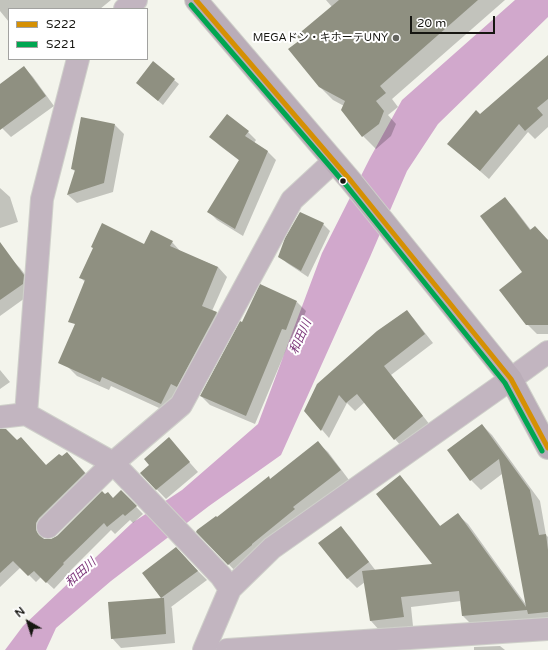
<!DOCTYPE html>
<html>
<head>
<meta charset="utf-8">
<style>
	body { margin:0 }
	#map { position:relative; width:548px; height:650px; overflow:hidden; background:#f3f4ec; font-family:"Varela Round",sans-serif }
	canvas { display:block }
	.legend { position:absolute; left:8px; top:8px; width:140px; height:52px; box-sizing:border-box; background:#fff; border:1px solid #a2a2a0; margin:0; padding:5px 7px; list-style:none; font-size:12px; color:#161611 }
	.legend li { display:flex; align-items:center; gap:8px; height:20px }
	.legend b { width:20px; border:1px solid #a2a2a0 }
	.north { position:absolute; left:8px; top:602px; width:40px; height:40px; -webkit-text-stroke:3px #fff; paint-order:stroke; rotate:321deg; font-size:11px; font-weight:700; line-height:16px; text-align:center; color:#161611 }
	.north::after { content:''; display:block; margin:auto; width:14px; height:18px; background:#161611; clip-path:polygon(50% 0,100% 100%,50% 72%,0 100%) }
	.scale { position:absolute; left:410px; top:16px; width:85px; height:18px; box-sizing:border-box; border:2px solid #161611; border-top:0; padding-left:5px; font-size:12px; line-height:14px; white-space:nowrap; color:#161611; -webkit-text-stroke:3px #fff; paint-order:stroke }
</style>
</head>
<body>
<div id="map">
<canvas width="548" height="650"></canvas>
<ul class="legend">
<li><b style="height:5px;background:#d59003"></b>S222</li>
<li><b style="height:5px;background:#00a651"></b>S221</li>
</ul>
<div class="north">N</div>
<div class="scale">20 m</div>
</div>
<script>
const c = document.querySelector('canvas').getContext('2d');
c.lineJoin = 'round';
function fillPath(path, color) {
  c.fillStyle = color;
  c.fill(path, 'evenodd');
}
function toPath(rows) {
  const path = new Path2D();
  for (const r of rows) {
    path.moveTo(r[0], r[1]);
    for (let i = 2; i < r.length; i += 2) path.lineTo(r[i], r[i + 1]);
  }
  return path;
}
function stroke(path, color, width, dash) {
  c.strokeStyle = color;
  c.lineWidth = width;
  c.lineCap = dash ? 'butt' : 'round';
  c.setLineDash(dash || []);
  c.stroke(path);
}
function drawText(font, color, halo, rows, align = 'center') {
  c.font = font + ' "Varela Round","Noto Sans JP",sans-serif';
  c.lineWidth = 4;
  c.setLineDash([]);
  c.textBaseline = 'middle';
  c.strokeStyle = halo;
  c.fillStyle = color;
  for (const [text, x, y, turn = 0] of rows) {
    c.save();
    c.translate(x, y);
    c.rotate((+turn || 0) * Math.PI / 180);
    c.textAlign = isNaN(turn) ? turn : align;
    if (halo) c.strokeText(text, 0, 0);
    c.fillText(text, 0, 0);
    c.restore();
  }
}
fillPath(toPath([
	[515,0,548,0,548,17,438,124,407,171,370,257,281,455,209,506,111,581,56,628,46,650,5,650,23,626,132,523,182,490,258,424,322,253,370,158,402,100]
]), '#d1a8cc');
fillPath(toPath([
	[0,0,111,0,100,9,9,9,9,22,0,11],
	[326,0,505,0,392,99,398,107,388,115,396,124,391,136,376,149,363,136,344,106,333,100,320,87,301,40,332,7],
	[548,57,548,127,535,139,528,132,489,179,449,144],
	[153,63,179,84,163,105,137,83],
	[24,67,33,77,54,106,11,137,0,126,0,85],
	[115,125,124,134,113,192,77,203,68,195,76,172,72,169],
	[248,132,256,140,254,143,268,152,276,160,243,236,217,220,209,212,240,161,219,145,211,137],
	[0,188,10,197,18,222,0,228],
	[505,198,514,208,531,230,548,240,548,334,537,334,527,324,524,272],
	[323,224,330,231,308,277,287,263,280,256],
	[172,242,181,252,218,267,227,277,212,311,217,313,226,322,170,413,111,386,109,390,77,376,68,367,85,282,81,278,144,246],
	[11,259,20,268,33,285,32,293,0,316,0,267],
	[297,302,306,311,295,339,291,338,255,424,210,405,201,396],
	[406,311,414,319,433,343,391,375,430,425,402,447,395,439,365,402,355,411,347,403,329,438,306,411],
	[0,370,10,382,0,389],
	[482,425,492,435,540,501,546,535,548,537,548,623,473,626,463,616,461,601,411,607,413,626,380,631,371,621,365,582,357,588,348,579,320,544,340,527,350,537,376,571,434,565,399,477,409,486,441,527,458,515,468,524,527,606,502,474,481,490,471,480],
	[0,435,47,466,74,460,92,480,43,531,44,540,51,540,113,499,121,491,143,514,133,523,130,520,115,534,111,530,70,571,70,572,54,589,41,577,36,582,21,567,0,587],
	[169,439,198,472,166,499,141,473,150,465],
	[318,443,328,452,349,480,238,574,198,532,271,480],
	[185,558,207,580,171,607,172,608,175,643,121,648,112,638,162,599,143,573],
	[500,646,505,650,474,650,474,647]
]), '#0003');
fillPath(toPath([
	[339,0,478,0,380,86,386,93,376,101,384,111,379,124,362,137,341,110,345,101,319,87,288,49,300,40,296,36],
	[548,55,548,99,537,108,543,115,525,131,519,124,480,171,447,144,476,110,480,114],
	[153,61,175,79,158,101,136,83],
	[24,66,46,96,0,130,0,84],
	[227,114,249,131,245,136,268,151,235,229,207,212,239,160,209,137],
	[81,117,115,124,104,183,67,195,75,170,71,169],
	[505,197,530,230,535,226,548,240,548,325,526,325,499,290,522,272,480,216],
	[300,212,324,223,301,271,278,257,285,238],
	[102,223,144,244,151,230,173,241,170,246,218,267,202,306,217,312,177,387,171,384,161,404,102,377,100,382,58,363,75,324,68,322,85,280,79,278,93,248,91,247],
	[0,242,24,275,23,284,0,300],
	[260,284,297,301,286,330,282,329,246,416,200,396,240,321,242,322],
	[407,310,425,334,384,366,423,416,394,440,357,394,346,403,339,395,321,431,304,411,317,384,377,331],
	[482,424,530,490,539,535,546,534,548,550,548,612,528,614,527,610,462,616,459,591,401,597,404,617,370,621,362,571,432,564,376,494,400,475,440,526,458,513,526,607,499,459,470,481,447,450],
	[0,429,6,429,17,440,21,437,46,465,59,454,62,456,67,452,85,473,39,518,36,523,36,530,39,535,44,539,51,539,57,536,102,491,105,494,108,492,113,498,121,490,137,506,125,516,123,514,107,527,104,523,63,563,64,564,46,583,34,571,28,576,13,561,0,573],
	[169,437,190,462,156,490,140,473,149,465,144,459],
	[318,441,341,470,293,507,295,509,252,544,252,545,228,565,196,532,197,530,216,516,217,517,269,476,270,479],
	[341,526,369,562,347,579,318,543],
	[176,547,198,571,161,598,164,598,166,634,111,639,108,602,161,598,142,573]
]), '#8f9081');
const minor = toPath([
	[125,9,136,0],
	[26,414,113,463,221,576,230,589],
	[0,417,26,414,42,199,78,59],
	[48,527,113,463,181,405,292,200,333,162],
	[204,650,230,589,272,548,511,379,548,352]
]);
const tertiary = toPath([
	[227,650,548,629]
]);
const trunk = toPath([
	[196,0,351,181,511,379,548,448]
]);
stroke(minor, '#cfd0ca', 24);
stroke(tertiary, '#cfd0ca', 24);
stroke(trunk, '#cfd0ca', 24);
stroke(minor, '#c2b5c0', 22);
stroke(tertiary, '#c2b5c0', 22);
stroke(trunk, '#baadb8', 22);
stroke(toPath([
	[196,0,351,181,511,379,548,448]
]), '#d59003', 5);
stroke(toPath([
	[191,5,346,185,505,383,542,451]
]), '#00a651', 5);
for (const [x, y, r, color] of [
	[396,38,4,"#63645e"],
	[343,181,3.5,"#161611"]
]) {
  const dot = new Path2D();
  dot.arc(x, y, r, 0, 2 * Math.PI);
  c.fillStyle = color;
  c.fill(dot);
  stroke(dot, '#fff', 1.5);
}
drawText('11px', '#161611', '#fff', [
	["MEGAドン・キホーテUNY",388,38]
], 'right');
drawText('italic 12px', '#7d377a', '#fff', [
	["和田川",301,337,-66],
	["和田川",81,573,-42]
]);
</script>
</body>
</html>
